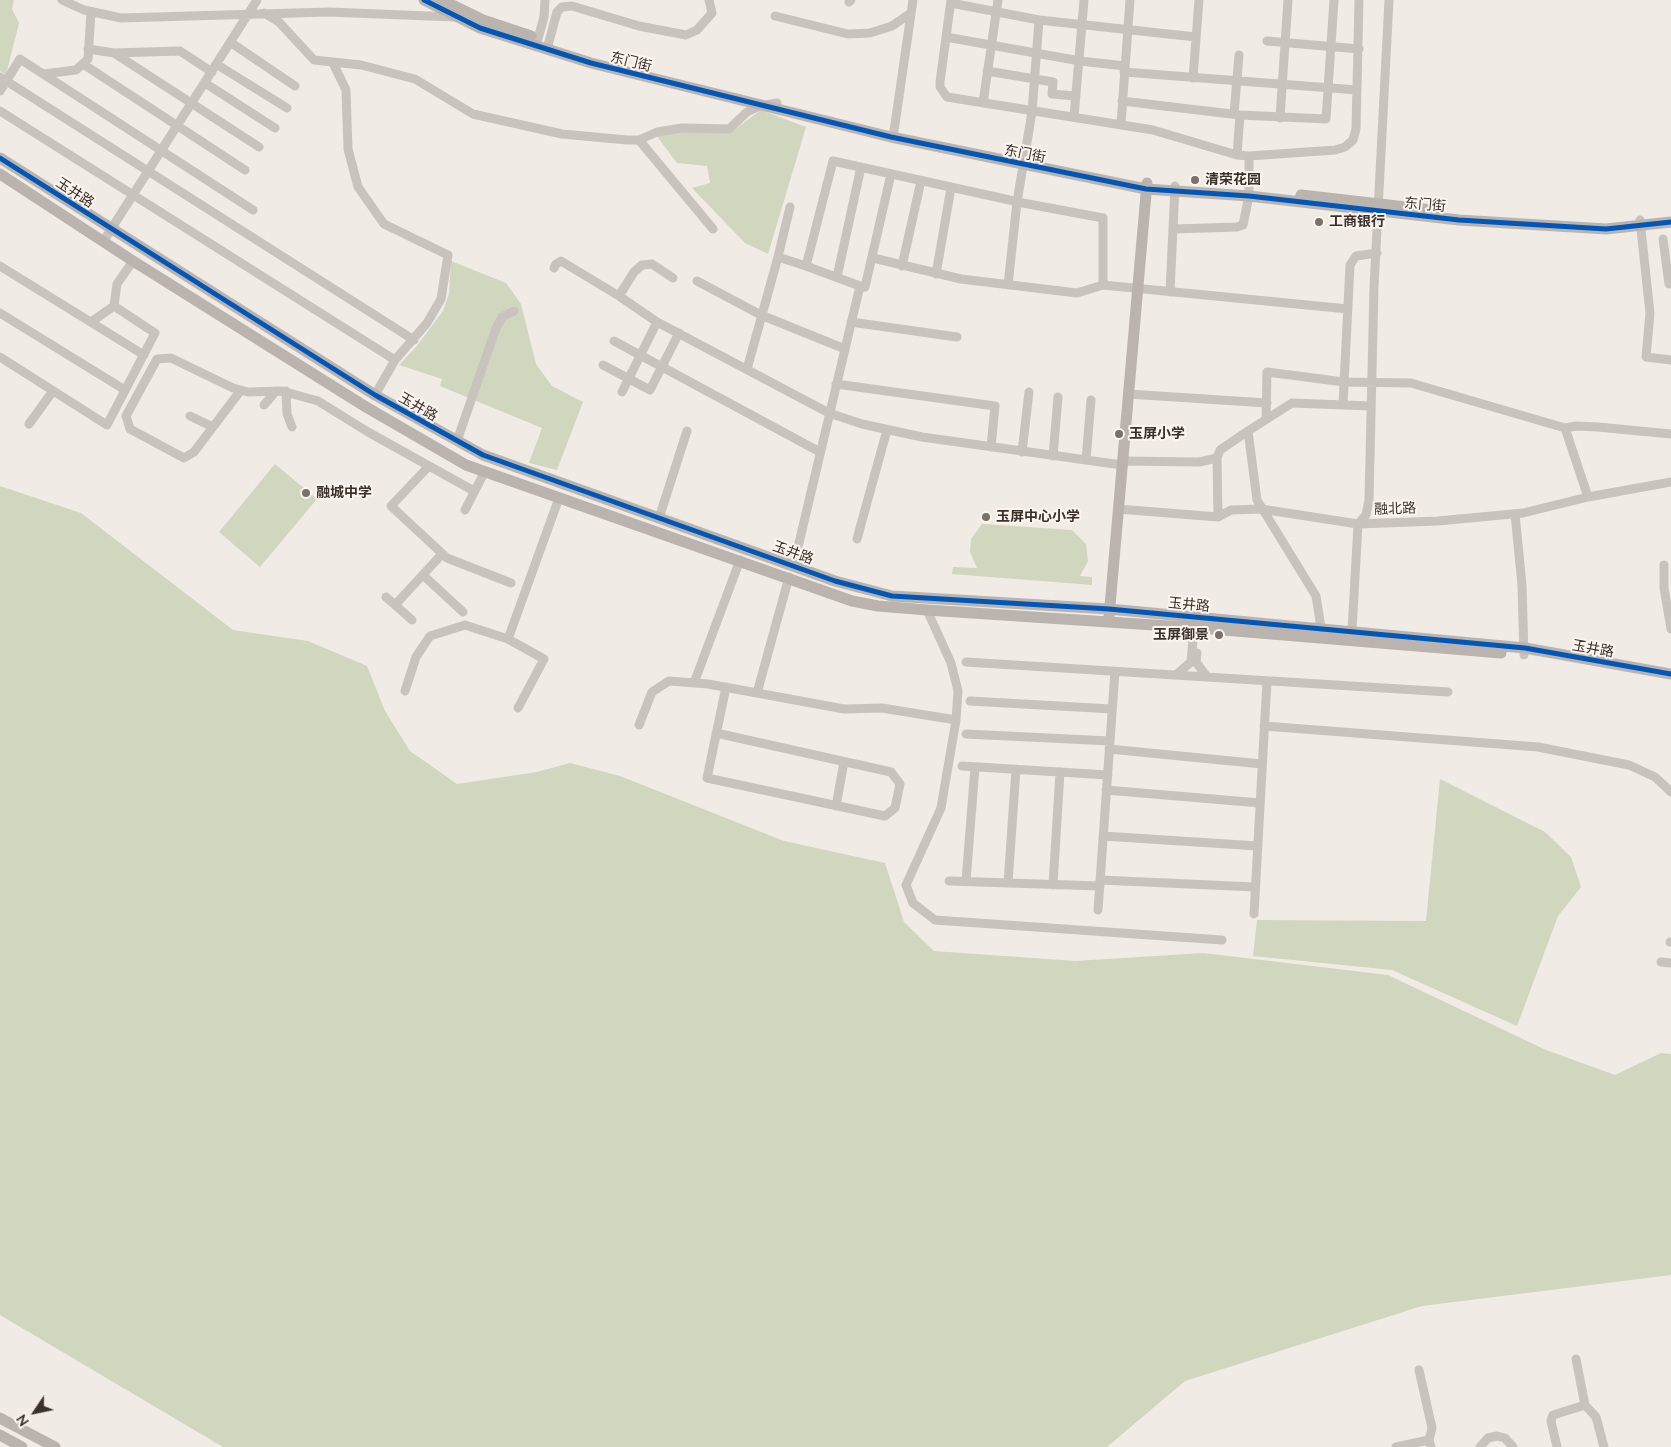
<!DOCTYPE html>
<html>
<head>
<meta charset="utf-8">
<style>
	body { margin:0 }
	#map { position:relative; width:1671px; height:1447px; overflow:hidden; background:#f0ebe5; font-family:Mulish,sans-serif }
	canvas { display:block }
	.north { position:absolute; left:10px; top:1387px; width:50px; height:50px; -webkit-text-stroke:4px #fbf5ee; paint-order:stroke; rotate:236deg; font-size:14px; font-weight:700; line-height:20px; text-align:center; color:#3b302b }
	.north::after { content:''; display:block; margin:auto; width:18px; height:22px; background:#3b302b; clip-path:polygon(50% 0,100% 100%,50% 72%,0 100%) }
</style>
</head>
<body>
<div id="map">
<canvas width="1671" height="1447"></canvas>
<div class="north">N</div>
</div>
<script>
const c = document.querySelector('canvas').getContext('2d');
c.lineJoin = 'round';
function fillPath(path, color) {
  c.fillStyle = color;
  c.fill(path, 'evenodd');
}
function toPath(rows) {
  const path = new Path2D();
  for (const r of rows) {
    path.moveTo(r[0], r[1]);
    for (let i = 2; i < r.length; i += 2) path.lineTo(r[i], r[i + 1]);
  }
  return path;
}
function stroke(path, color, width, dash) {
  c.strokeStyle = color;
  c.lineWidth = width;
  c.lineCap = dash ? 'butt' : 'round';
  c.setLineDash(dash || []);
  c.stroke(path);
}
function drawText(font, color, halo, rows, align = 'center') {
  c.font = font + ' Mulish,"Noto Sans SC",sans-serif';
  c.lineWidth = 4;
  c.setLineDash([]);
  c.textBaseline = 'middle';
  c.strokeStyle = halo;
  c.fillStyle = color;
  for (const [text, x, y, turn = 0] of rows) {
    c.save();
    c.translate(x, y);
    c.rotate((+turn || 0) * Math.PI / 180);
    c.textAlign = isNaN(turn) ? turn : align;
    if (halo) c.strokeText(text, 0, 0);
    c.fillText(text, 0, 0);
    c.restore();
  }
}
fillPath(toPath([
	[0,0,14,0,12,9,19,23,6,75,0,71],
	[761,110,806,127,768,254,745,243,692,188,710,183,707,166,677,163,656,135,692,132,723,133,734,130],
	[451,261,506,283,521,304,536,364,552,386,583,402,557,470,529,463,542,428,440,386,442,379,399,365,416,347,443,311,449,294],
	[275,464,317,499,260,567,219,532],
	[0,486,81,513,233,630,308,641,367,666,385,711,410,751,457,784,537,772,570,763,620,776,784,841,885,863,904,922,934,951,1075,961,1203,953,1388,975,1546,1050,1615,1075,1661,1053,1671,1054,1671,1275,1422,1306,1185,1381,1107,1447,223,1447,0,1315],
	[982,524,1072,530,1086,544,1088,561,1080,576,1092,577,1092,585,952,574,953,567,977,568,970,552,971,539],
	[1440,779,1545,832,1571,857,1581,887,1558,916,1517,1026,1392,970,1253,956,1257,920,1426,921]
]), '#d1d6bf');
stroke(toPath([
	[62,0,84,10,121,18,329,12,454,17],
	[951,0,940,82,940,87,947,97,1153,130,1237,155,1249,156,1335,150,1345,147,1353,140,1356,129,1359,0],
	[849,2,851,0],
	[951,3,1039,20,1196,37],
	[264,13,279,22,314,60,361,65,415,79,473,114,562,134,627,140,639,140,657,132,682,128,729,129,747,112,760,106,777,103],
	[775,16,848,34,870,33,892,26,911,13],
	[946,37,1080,61,1125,66],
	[1267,41,1359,49],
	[230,42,295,86],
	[536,46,544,17,545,0],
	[88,49,114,53,180,51,212,72],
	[547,49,557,12,562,7,572,6,639,26,686,35,697,30,712,13,709,0],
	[114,53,259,147],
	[333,63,346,90,348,149,358,187,384,224,448,255,441,299,427,323,395,360,375,395],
	[83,64,245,170],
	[216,64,287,108],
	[987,71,1053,82,1052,94,1076,96],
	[1124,72,1357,90],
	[43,74,76,70,88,59,91,12],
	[0,77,414,340],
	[1193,78,1199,0],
	[205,83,275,128],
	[0,91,20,59,253,210],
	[1122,101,1240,115,1326,119,1334,0],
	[983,103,998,0],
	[0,111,395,360],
	[1234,114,1239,55],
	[1074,117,1084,0],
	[1280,118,1288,0],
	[1121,124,1130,0],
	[894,131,913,0],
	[639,140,713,229],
	[1237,155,1240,115],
	[790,207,778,257,806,266],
	[1640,220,1650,313,1646,357,1671,360],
	[1174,229,1237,227,1243,225,1249,196,1249,156],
	[1663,239,1669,284,1671,283],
	[103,242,257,0],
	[873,258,961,279,1077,293,1103,285,1348,309],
	[0,266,144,355],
	[902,266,921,181],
	[554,268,556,264,561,261,619,296],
	[936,274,951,188],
	[837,277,861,167],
	[673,278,652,264,642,265,634,272,619,296,657,322,829,413,862,424,922,437,1122,465],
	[697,281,761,315,845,349],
	[1008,285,1017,202,1032,112,1039,20],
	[860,286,865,287,891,174],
	[1170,292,1175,186],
	[0,313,125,390],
	[91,322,114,306],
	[851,322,957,337],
	[614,341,820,452],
	[0,357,107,425,155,333,114,306,117,284,133,261],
	[603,365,650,390,679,333],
	[747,369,778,257],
	[836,384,995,406,991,447],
	[241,390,194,452,184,458,130,429,126,416,157,359,171,358,233,388,248,392,282,391,318,401,368,432,474,491],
	[286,391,287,414,292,427],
	[622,392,657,322],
	[1128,394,1267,403],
	[1343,404,1350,265,1356,256,1377,253],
	[264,405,276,391],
	[190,416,213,427],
	[1266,419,1267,372,1344,382,1411,383,1565,428,1588,497],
	[29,424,53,391],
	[1565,428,1576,426,1598,427,1671,434],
	[457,441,496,328,502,317,514,311],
	[1022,452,1029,392],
	[1053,456,1058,397],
	[1217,458,1218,517],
	[1086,460,1091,400],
	[1122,461,1199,462,1217,458,1220,450,1248,431],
	[428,467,391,506,447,558,511,583],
	[1118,509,1218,517,1231,510,1261,509,1358,524,1438,521,1523,513,1588,497,1671,482],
	[465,510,484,473],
	[1515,514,1522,585,1524,655],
	[659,518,687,431],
	[857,539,887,430],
	[794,564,860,286,806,266,833,161,1023,203,1103,218,1103,285],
	[1664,565,1664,588,1671,629],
	[423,575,463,612],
	[386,597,412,620],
	[395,605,442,554],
	[927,610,951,663,958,691,956,720,941,808,906,885,913,903,935,920,1222,940],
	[1321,628,1316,596,1257,500,1248,431,1292,403,1371,406],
	[1352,631,1358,524,1366,515,1369,500,1374,287,1389,0],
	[508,639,559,498],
	[1197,653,1196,662,1207,677],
	[966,662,1448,692],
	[1176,675,1191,662,1194,627],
	[694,683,740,560],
	[405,691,416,657,430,636,465,625,508,639,544,659,518,708],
	[757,693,789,577],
	[970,701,1112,709],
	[639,725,652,692,669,681,708,684,844,709,882,708,956,720],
	[1264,726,1538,747,1629,765,1655,777,1671,792],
	[716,733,891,772,900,784,895,808,885,816,707,778,726,687],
	[966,734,1110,741],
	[1109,749,1262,764],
	[962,766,1108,775],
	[1106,790,1260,803],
	[836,806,844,762],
	[1103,836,1258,846],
	[1100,880,1255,887],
	[949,881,1100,886],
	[966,881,975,767],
	[1008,883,1016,769],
	[1053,885,1060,772],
	[1098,910,1115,671],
	[1254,914,1267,681],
	[1670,942,1671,942],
	[1661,962,1671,963],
	[1576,1359,1585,1405,1596,1417,1604,1447],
	[1419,1370,1432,1428,1429,1440,1431,1447],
	[1396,1447,1429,1440],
	[1480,1447,1488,1438,1497,1436,1505,1438,1513,1447],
	[1557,1447,1551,1421,1553,1415,1585,1405]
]), '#c9c3be', 9);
stroke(toPath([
	[424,0,480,28,591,63,891,137,1146,189,1249,196,1459,220,1606,229,1671,222],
	[442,0,483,20,531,36],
	[0,158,375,395,483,455,835,581,892,596,1109,609,1525,648,1671,674],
	[0,174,133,261,366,407,466,465,852,601,878,606,927,610,1199,628,1501,653],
	[1301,195,1432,210],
	[1109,617,1147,183],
	[0,1418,55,1447],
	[0,1435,22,1447]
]), '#bab3ae', 11);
stroke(toPath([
	[424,0,480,28,591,63,891,137,1146,189,1249,196,1459,220,1606,229,1671,222],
	[0,158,375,395,483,455,835,581,892,596,1109,609,1525,648,1671,674]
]), '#0057b8', 5);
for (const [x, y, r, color] of [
	[1195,180,5,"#7a716c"],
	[1319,222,5,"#7a716c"],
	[1119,434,5,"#7a716c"],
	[306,493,5,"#7a716c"],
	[986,517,5,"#7a716c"],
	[1219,635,5,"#7a716c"]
]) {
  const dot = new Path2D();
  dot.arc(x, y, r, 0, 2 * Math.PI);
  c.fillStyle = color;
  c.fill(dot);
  stroke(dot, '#fbf5ee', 2);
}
drawText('14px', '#3b302b', '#fbf5ee', [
	["东门街",631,62,14],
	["东门街",1025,154,11],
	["玉井路",75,193,33],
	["东门街",1425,205,5],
	["玉井路",418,407,30],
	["融北路",1395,509,-2],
	["玉井路",793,553,20],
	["玉井路",1189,605,5],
	["玉井路",1593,649,10]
]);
drawText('bold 14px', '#3b302b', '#fbf5ee', [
	["清荣花园",1205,180],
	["工商银行",1329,222],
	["玉屏小学",1129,434],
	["融城中学",316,493],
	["玉屏中心小学",996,517],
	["玉屏御景",1209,635,"right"]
], 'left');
</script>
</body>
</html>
